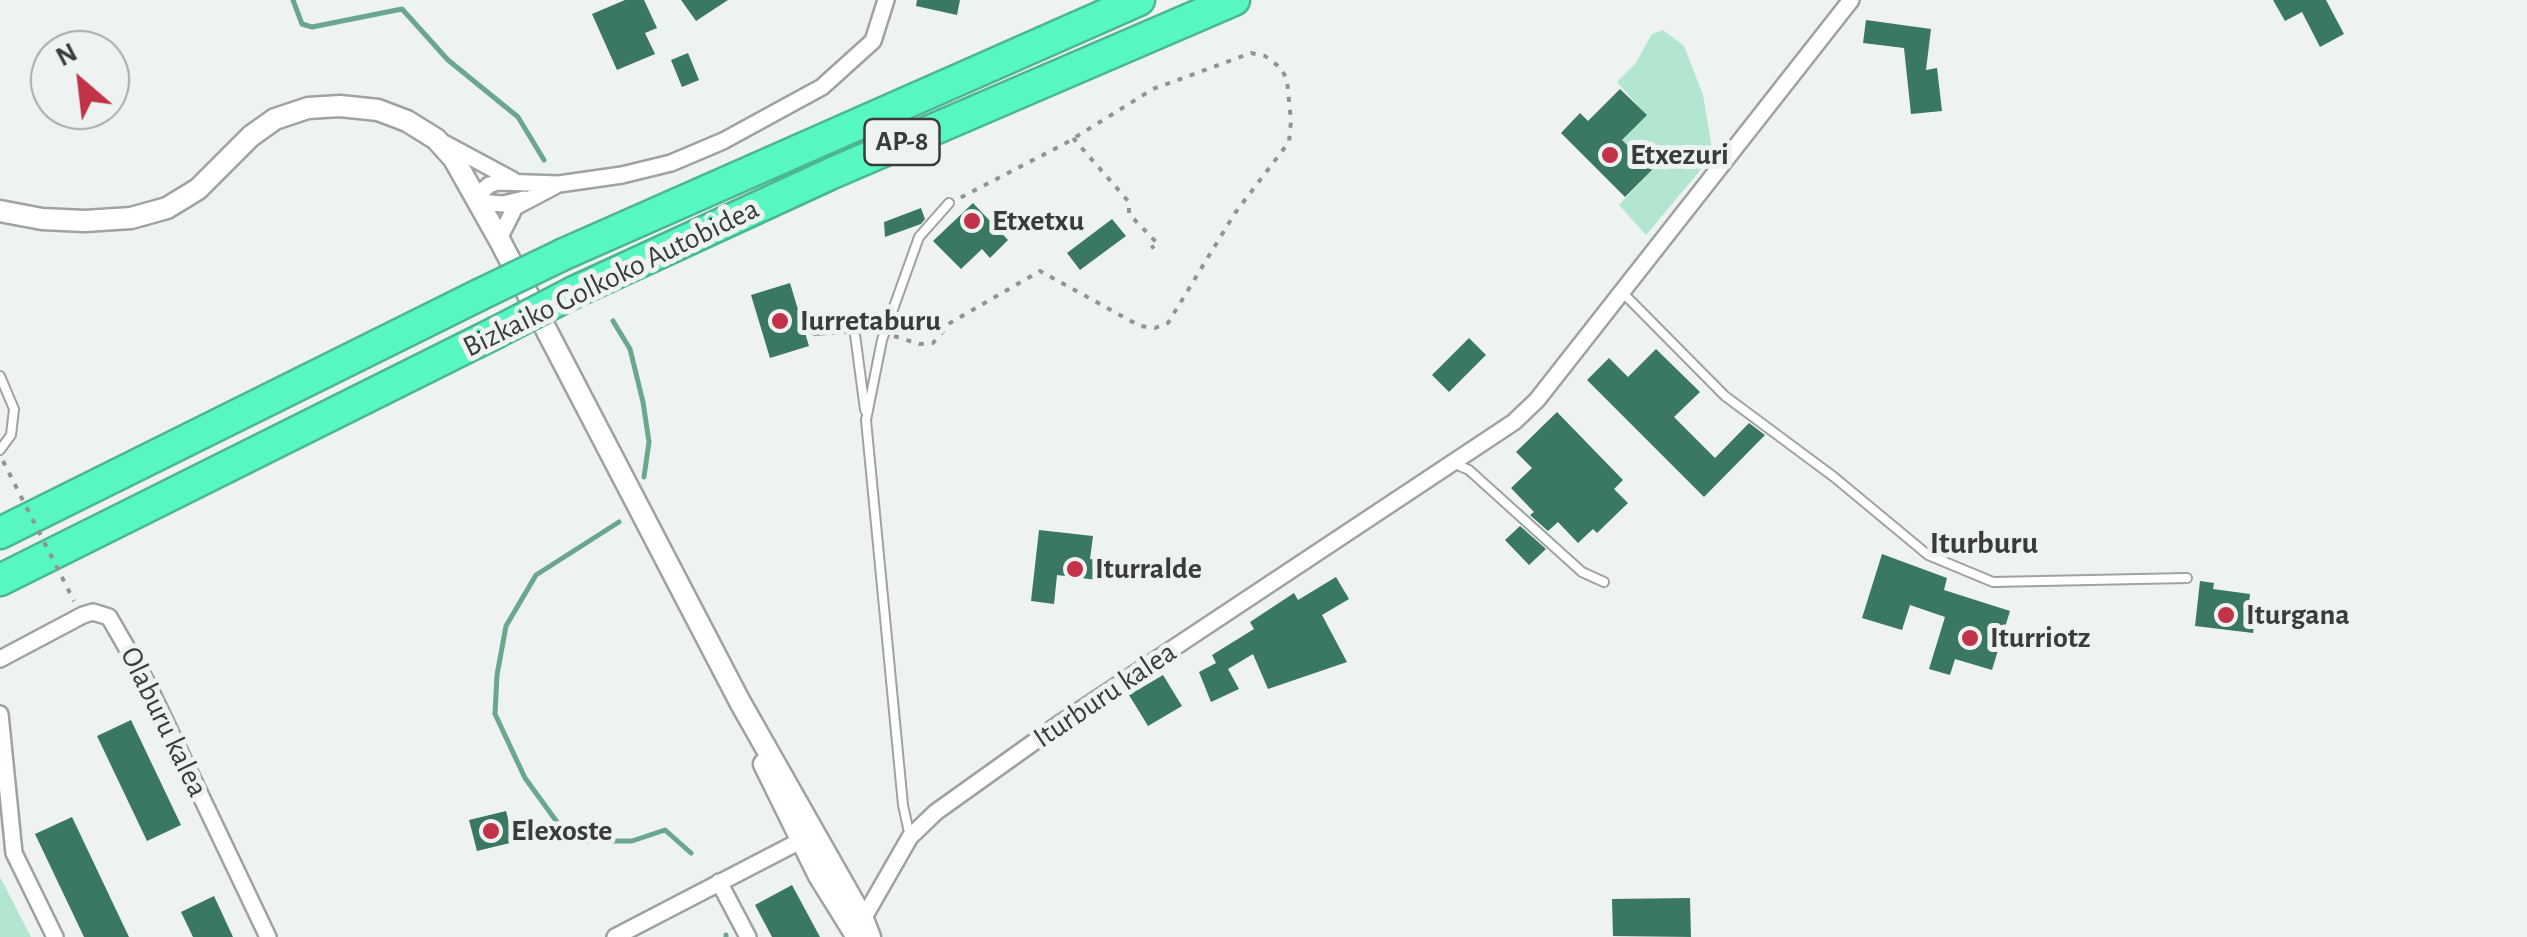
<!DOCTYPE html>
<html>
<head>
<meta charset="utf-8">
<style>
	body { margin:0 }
	#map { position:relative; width:2527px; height:937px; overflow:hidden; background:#eef2f0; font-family:"Alegreya Sans",sans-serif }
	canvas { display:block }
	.north { position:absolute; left:30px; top:30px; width:100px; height:100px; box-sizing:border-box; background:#eef2f0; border:2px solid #a6a9a8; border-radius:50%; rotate:332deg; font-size:28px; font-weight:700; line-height:40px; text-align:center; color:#3a3c3b }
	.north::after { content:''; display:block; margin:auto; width:35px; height:45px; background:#c23248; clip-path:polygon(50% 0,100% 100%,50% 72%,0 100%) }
</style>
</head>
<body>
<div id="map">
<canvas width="2527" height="937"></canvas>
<div class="north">N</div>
</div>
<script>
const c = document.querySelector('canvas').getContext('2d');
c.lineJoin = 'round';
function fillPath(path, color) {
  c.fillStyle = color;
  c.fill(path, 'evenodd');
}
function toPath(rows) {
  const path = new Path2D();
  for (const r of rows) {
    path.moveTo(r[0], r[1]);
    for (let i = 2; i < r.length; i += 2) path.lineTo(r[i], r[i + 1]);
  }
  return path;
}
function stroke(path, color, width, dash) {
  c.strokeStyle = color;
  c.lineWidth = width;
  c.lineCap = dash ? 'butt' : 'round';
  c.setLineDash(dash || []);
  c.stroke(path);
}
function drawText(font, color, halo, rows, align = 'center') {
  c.font = font + ' "Alegreya Sans",sans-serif';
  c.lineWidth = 10;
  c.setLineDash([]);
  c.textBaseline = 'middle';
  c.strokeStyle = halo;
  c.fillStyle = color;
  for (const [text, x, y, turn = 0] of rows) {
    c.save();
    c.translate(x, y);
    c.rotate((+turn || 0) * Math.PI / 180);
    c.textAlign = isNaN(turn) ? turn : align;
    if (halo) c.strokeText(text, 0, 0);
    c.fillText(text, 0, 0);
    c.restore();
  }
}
fillPath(toPath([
	[1663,30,1684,46,1703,95,1713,155,1646,235,1619,205,1652,170,1622,140,1646,115,1617,82,1635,64,1652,34],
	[0,877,31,937,0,937]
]), '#b2e6d0');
stroke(toPath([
	[293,0,302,24,312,27,402,9,448,60,518,117,544,160],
	[613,321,630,349,643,402,649,442,644,477],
	[619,522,536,575,506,626,497,675,495,714,525,778,557,822,587,841,632,841,665,830,691,853],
	[726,935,726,937]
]), '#6aa78f', 5);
fillPath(toPath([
	[625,0,644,0,657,28,645,33,655,54,617,70,592,14],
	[681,0,728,0,696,21],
	[917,0,960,0,957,15,916,6],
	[2273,0,2326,0,2344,34,2320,47,2302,12,2285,21],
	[1866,20,1931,29,1926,70,1937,68,1942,111,1911,114,1904,48,1863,43],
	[688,53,699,80,682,87,671,60],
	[1620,89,1647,115,1622,140,1652,170,1625,197,1561,133,1580,113,1588,121],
	[973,203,1008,240,990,258,982,249,961,269,933,241],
	[921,208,925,219,921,224,885,237,884,222],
	[1112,219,1126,236,1080,270,1067,253],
	[790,283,809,346,770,358,751,295],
	[1469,338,1486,355,1449,392,1432,375],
	[1656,349,1700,392,1674,417,1715,458,1749,423,1765,435,1704,497,1587,380,1609,358,1628,377],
	[1557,412,1623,480,1614,489,1628,503,1597,533,1593,529,1578,543,1558,522,1548,531,1530,515,1534,512,1511,488,1532,468,1516,452],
	[1520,526,1546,549,1529,565,1505,540],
	[1039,530,1093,536,1090,559,1116,562,1114,582,1057,575,1054,604,1031,601],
	[1882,554,1947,578,1944,590,2010,611,1992,670,1955,659,1950,675,1929,669,1945,617,1910,605,1902,630,1862,618],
	[1336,577,1349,599,1322,615,1347,662,1268,689,1253,654,1228,669,1239,689,1211,702,1199,672,1216,663,1212,655,1254,629,1250,622,1294,593,1298,600],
	[2200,581,2214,583,2213,589,2250,594,2249,603,2257,603,2253,633,2195,626],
	[1163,675,1182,706,1148,726,1129,695],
	[131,720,181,825,147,841,97,736],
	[506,811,514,842,477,851,469,820],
	[72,817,129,937,84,937,35,834],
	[792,885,820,937,772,937,755,905],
	[214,896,233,937,193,937,181,912],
	[1690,898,1691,937,1613,936,1612,899]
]), '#3b7861');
const service = toPath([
	[1623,293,1725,396,1834,477,1928,555,1993,582,2187,578],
	[815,330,854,327,865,410],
	[0,376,14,409,11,435,0,450],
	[1453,463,1469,470,1582,572,1604,582],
	[910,837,903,805,866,420,882,340,919,237,949,203]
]);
const minor = toPath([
	[446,144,513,180],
	[476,197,489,185,498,182,559,184,622,175,671,163,723,141,822,87,873,41,886,0],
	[479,202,503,204,524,199],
	[499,239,515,207,555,186],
	[0,659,83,615,93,612,109,617,147,683,268,937],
	[0,714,14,853,55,937],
	[719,882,748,937],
	[864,927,863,919,910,837,936,812,1062,722,1514,422,1537,400,1851,0],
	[615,937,800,841]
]);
const tertiary = toPath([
	[0,211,42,219,85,221,131,218,167,208,198,189,251,136,275,119,308,108,340,106,378,110,407,121,436,139,454,159,499,239,740,702,863,919,870,937],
	[764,764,819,876,857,937]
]);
const motorway = toPath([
	[564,254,1139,0],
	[574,292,830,174,1234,0],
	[0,533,479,295],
	[0,580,495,333]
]);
stroke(service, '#9ea2a0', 12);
stroke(minor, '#9ea2a0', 20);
stroke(tertiary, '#9ea2a0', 25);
stroke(motorway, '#4cb693', 35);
stroke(toPath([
	[1073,138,1129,202,1129,214,1158,244,1151,248],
	[894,336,919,344,933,343,950,323,1040,271,1140,326,1155,328,1168,323,1235,213,1289,142,1291,121,1287,80,1281,68,1265,56,1251,53,1153,89,1066,143,958,199]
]), '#919493', 4, [5, 8]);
stroke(service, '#fff', 8);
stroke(minor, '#fff', 15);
stroke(tertiary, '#fff', 20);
stroke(motorway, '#56f7c2', 30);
const motorwayBridge = toPath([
	[479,295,564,254],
	[495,333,574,292]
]);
stroke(motorwayBridge, '#4cb693', 35, []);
stroke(toPath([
	[3,461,74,601]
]), '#919493', 4, [5, 8]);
stroke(motorwayBridge, '#56f7c2', 30);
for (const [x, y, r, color] of [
	[1610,155,10,"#c23248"],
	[972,221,10,"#c23248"],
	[780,321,10,"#c23248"],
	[1075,569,10,"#c23248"],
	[2226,615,10,"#c23248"],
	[1970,638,10,"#c23248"],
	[491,831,10,"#c23248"]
]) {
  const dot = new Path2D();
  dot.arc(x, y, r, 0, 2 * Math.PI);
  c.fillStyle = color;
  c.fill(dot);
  stroke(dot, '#eef2f0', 4);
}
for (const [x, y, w] of [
	[902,142,75]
]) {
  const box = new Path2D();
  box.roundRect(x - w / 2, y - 23, w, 46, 8);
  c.fillStyle = '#eef2f0';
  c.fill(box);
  stroke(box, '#3a3c3b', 2.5);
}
drawText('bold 28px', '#3a3c3b', null, [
	["AP-8",902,142]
]);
drawText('bold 30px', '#3a3c3b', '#eef2f0', [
	["Etxezuri",1630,155],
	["Etxetxu",992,221],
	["Iurretaburu",800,321],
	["Iturralde",1095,569],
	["Iturgana",2246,615],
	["Iturriotz",1990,638],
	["Elexoste",511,831]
], 'left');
drawText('30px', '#3a3c3b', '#eef2f0', [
	["Bizkaiko Golkoko Autobidea",611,278,-26],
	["Iturburu kalea",1105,695,-34],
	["Olaburu kalea",164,722,64]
]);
drawText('bold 32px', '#3a3c3b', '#eef2f0', [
	["Iturburu",1984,543]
]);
</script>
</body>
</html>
